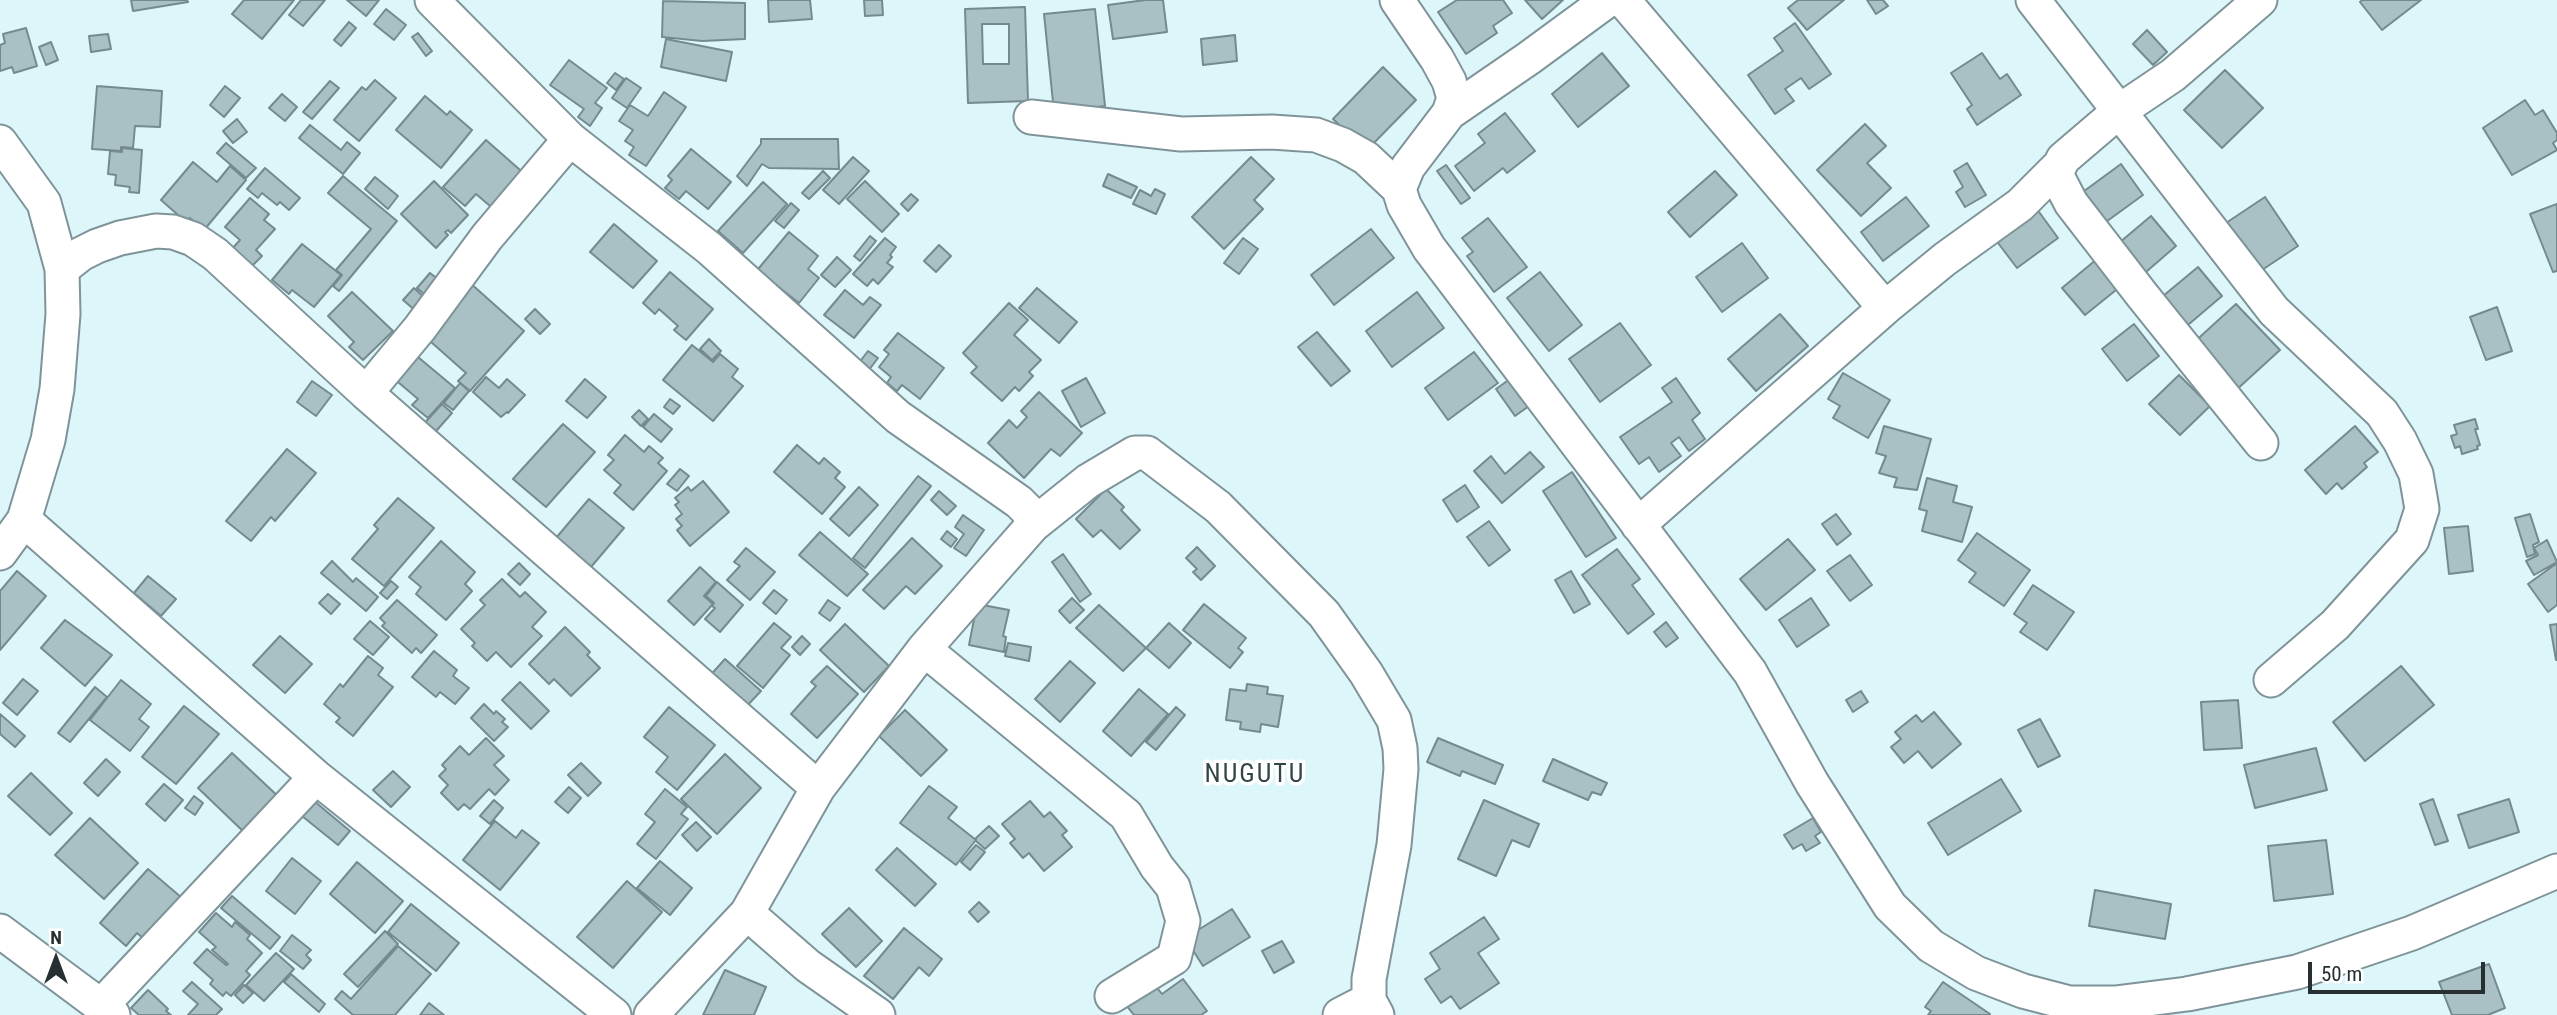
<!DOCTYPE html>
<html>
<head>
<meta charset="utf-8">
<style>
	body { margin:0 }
	#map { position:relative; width:2557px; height:1015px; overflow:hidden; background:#ddf6fa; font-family:"Roboto Condensed",sans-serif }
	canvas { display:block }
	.north { position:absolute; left:21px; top:924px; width:70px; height:70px; -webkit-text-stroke:5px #fff; paint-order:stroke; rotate:0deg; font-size:19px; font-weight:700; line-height:28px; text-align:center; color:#263032 }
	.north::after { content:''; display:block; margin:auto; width:24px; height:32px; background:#263032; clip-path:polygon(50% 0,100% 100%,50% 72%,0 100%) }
	.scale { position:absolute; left:2308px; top:962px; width:177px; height:32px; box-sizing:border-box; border:4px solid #263032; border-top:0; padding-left:9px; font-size:21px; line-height:24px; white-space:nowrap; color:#263032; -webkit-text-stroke:5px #fff; paint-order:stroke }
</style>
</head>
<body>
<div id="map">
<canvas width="2557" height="1015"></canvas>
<div class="north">N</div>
<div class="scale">50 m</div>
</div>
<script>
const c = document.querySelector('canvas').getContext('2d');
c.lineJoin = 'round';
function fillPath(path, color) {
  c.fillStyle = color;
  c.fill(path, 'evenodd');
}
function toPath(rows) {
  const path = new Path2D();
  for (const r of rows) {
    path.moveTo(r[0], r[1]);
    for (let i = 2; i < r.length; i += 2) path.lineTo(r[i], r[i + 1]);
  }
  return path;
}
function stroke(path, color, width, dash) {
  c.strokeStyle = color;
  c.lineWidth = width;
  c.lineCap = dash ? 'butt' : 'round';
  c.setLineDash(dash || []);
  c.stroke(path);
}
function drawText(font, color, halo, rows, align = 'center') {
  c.font = font + ' "Roboto Condensed",sans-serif';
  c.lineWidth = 7;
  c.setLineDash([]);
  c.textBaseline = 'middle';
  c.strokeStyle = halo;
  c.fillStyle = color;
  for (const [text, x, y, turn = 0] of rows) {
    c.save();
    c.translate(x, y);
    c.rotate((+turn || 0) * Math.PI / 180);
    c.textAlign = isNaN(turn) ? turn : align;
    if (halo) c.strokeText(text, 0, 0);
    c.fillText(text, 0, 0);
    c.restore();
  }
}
const building = toPath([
	[131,0,187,0,188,2,133,11,131,0],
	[244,0,294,0,262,39,232,14,244,0],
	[301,0,325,0,303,26,289,15,301,0],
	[347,0,379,0,366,16,347,0],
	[768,0,810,0,812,19,769,22,768,0],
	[864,0,882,0,883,15,865,16,864,0],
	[1145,0,1163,0,1167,32,1113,39,1108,5,1145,0],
	[1457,0,1503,0,1512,13,1493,26,1497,33,1466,54,1438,12,1457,0],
	[1525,0,1563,0,1542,19,1525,0],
	[1798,0,1844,0,1807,30,1788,8,1798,0],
	[1867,0,1883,0,1888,6,1876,14,1867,0],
	[2362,0,2421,0,2382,30,2360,2,2362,0],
	[663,1,745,3,745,39,702,41,662,37,663,1],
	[1025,7,1028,101,968,103,965,9,1025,7],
	[982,24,1009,24,1009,64,983,64,982,24],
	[386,9,406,25,394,40,374,24,386,9],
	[1095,9,1105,106,1054,112,1044,14,1095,9],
	[349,22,356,28,341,46,334,40,349,22],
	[1795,23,1831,74,1809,89,1801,78,1785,89,1794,101,1775,114,1748,75,1783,51,1774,38,1795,23],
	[26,28,37,66,14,73,12,67,0,71,0,45,5,43,3,34,26,28],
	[2147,30,2167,52,2153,65,2133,44,2147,30],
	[418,33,432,51,426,56,412,37,418,33],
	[108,34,111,49,91,52,89,36,108,34],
	[1235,35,1237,61,1203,65,1201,39,1235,35],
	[666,39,732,52,726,81,661,67,666,39],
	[51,42,58,60,46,65,39,47,51,42],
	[1602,53,1629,86,1578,127,1552,94,1602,53],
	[1982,53,2000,79,2007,74,2021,95,1977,125,1967,109,1972,105,1951,73,1982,53],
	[569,60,607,88,595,103,602,108,590,126,578,117,584,109,550,85,569,60],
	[1383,67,1416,100,1366,151,1333,119,1383,67],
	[2225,70,2263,108,2222,148,2184,110,2225,70],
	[615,73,624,79,616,90,607,83,615,73],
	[626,78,641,88,627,108,612,98,626,78],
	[375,80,396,98,359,141,334,120,362,87,366,90,375,80],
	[330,81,339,88,312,119,303,112,330,81],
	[97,86,162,91,160,127,135,126,133,148,121,147,121,151,92,149,97,86],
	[225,86,240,98,224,117,210,105,225,86],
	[664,92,686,107,646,166,629,155,634,147,625,141,633,130,619,121,630,105,648,116,664,92],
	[282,94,297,107,285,121,269,108,282,94],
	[425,96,447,115,450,111,472,130,441,168,396,130,425,96],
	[2525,100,2535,115,2543,110,2557,133,2557,140,2553,143,2557,150,2512,175,2483,128,2525,100],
	[1505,113,1535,151,1507,173,1503,168,1474,191,1455,166,1485,143,1478,134,1505,113],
	[237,119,247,132,233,143,223,131,237,119],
	[1865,124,1886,146,1867,163,1891,188,1861,216,1817,170,1865,124],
	[310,125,341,150,347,142,360,153,343,174,299,138,310,125],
	[761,139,838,139,839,169,769,168,762,164,747,186,737,176,761,144,761,139],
	[486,140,528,177,497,212,476,194,465,206,443,187,486,140],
	[226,143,256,168,246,178,217,153,226,143],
	[122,148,142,150,139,193,129,192,130,187,115,185,116,175,108,174,110,151,122,152,122,148],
	[691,149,731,182,708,209,686,191,679,199,665,188,672,180,668,176,691,149],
	[853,157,869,171,839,204,823,190,853,157],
	[1251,157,1274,179,1254,200,1263,209,1224,249,1192,217,1251,157],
	[193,162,217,182,230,166,246,180,204,230,190,218,186,222,161,200,193,162],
	[1967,163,1986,195,1965,207,1956,192,1963,187,1954,171,1967,163],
	[2121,164,2143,195,2099,227,2076,197,2121,164],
	[1446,165,1470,198,1461,204,1437,171,1446,165],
	[265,168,300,198,289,210,280,202,277,205,262,193,258,198,247,189,265,168],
	[823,171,830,178,809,199,802,193,823,171],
	[1715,171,1737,195,1690,237,1668,212,1715,171],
	[1108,174,1137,187,1131,198,1103,186,1108,174],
	[343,176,397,221,339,291,333,286,342,275,336,270,371,229,328,193,343,176],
	[375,177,398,196,388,209,365,189,375,177],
	[434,181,468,215,451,233,448,230,445,232,448,235,436,248,401,214,434,181],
	[865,181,899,214,882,232,847,199,865,181],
	[763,182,787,204,743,253,718,231,763,182],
	[1155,189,1165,194,1156,214,1133,204,1140,190,1151,196,1155,189],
	[911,194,918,200,908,211,901,204,911,194],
	[1906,197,1929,226,1883,261,1861,232,1906,197],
	[2265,197,2298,246,2259,272,2226,223,2265,197],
	[250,198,269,214,264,220,275,229,256,250,262,256,250,268,230,251,240,240,225,227,250,198],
	[791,203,799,210,784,228,775,221,791,203],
	[2557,204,2557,271,2553,272,2530,214,2557,204],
	[2034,205,2058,238,2017,268,1992,235,2034,205],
	[2151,216,2176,246,2139,278,2113,248,2151,216],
	[1488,218,1527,267,1494,292,1467,256,1473,252,1462,238,1488,218],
	[614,224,657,261,633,288,590,252,614,224],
	[1371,229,1394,258,1334,305,1311,275,1371,229],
	[789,232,818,256,808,269,819,278,799,303,776,285,772,289,754,274,789,232],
	[870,236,876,241,860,261,854,256,870,236],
	[885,238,896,247,890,255,892,257,887,263,893,267,878,284,873,279,867,286,853,274,885,238],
	[1243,238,1258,249,1239,274,1224,263,1243,238],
	[1742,243,1768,278,1722,312,1696,277,1742,243],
	[302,244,341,275,314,307,292,290,289,294,272,280,302,244],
	[939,245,951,256,936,272,924,261,939,245],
	[2103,254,2126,282,2085,315,2062,288,2103,254],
	[837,257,851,270,835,287,821,275,837,257],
	[2198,267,2222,296,2182,330,2157,301,2198,267],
	[670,272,713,309,686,340,674,330,678,326,659,309,655,314,643,303,670,272],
	[1540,272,1582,325,1549,351,1507,298,1540,272],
	[430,273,443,283,430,299,417,288,430,273],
	[469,282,524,331,470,391,458,381,466,373,422,334,469,282],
	[414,288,427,300,417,312,403,300,414,288],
	[1037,288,1077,322,1059,343,1019,308,1037,288],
	[845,290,863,305,870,297,881,305,854,338,824,315,845,290],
	[352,292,393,331,363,360,349,347,354,342,328,316,352,292],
	[1417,292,1444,328,1392,367,1366,331,1417,292],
	[1009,303,1028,320,1014,335,1041,360,1029,372,1033,376,1019,391,1015,387,1002,401,971,373,977,367,963,353,1009,303],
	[2236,304,2280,350,2234,392,2190,346,2236,304],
	[2497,307,2512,351,2486,360,2470,317,2497,307],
	[535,309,550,324,540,334,525,319,535,309],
	[1780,314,1808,346,1756,391,1728,359,1780,314],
	[1620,323,1651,365,1600,402,1569,359,1620,323],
	[2134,324,2159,356,2127,381,2102,349,2134,324],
	[1317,332,1350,371,1331,386,1298,347,1317,332],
	[898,333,944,368,920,399,902,385,897,391,887,383,891,377,879,367,889,354,884,350,898,333],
	[709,339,721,351,712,360,700,349,709,339],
	[692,345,713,362,720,354,738,369,732,377,743,386,713,421,663,380,692,345],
	[868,351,878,358,862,379,852,372,868,351],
	[412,352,455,388,428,418,412,405,418,399,392,377,412,352],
	[1474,352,1498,383,1448,420,1425,388,1474,352],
	[1843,373,1890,400,1868,438,1833,418,1840,406,1828,399,1843,373],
	[2179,375,2210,406,2180,435,2149,404,2179,375],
	[486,377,499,388,507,379,525,395,508,413,507,412,501,417,473,392,486,377],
	[1086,378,1105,413,1081,427,1062,391,1086,378],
	[1676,378,1700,413,1692,420,1705,439,1689,451,1679,437,1671,443,1681,456,1659,472,1649,457,1639,464,1620,437,1672,402,1662,388,1676,378],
	[585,379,606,397,587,418,566,401,585,379],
	[1510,379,1529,406,1515,416,1496,389,1510,379],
	[312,381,332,395,316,416,297,402,312,381],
	[460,383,469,391,453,410,444,403,460,383],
	[1039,392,1082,433,1060,456,1051,449,1024,478,988,443,1009,420,1017,428,1027,417,1021,411,1039,392],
	[670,399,680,406,673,414,664,407,670,399],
	[442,404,452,413,430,438,419,429,442,404],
	[639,410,648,419,641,426,632,417,639,410],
	[654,414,672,429,661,442,643,427,654,414],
	[2475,419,2478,429,2475,429,2480,445,2477,446,2478,449,2462,454,2460,446,2455,448,2451,436,2457,434,2454,425,2475,419],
	[563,424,595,452,546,507,513,479,563,424],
	[1884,426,1931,439,1917,490,1894,487,1897,478,1879,473,1886,456,1876,453,1884,426],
	[2355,426,2378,452,2364,463,2367,467,2342,489,2337,483,2326,494,2305,470,2355,426],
	[625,435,644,452,649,446,663,458,658,463,667,471,633,510,614,493,621,485,604,470,614,460,608,455,625,435],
	[797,445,819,464,824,458,840,472,835,478,845,487,822,514,774,472,797,445],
	[287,449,316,473,275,521,271,517,251,541,226,521,287,449],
	[1530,452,1544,467,1502,503,1474,471,1491,456,1505,474,1530,452],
	[680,469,689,476,677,491,667,484,680,469],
	[1572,472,1616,538,1586,557,1543,491,1572,472],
	[918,476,931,486,865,568,853,558,918,476],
	[1927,478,1957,486,1953,502,1972,507,1962,542,1922,531,1927,511,1919,509,1927,478],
	[703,481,729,512,690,546,677,530,682,526,676,519,682,514,675,505,679,502,675,498,688,487,691,491,703,481],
	[1465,485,1479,507,1457,522,1443,500,1465,485],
	[859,487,878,505,849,536,830,519,859,487],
	[1106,489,1124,507,1121,510,1140,530,1120,549,1101,530,1093,537,1076,519,1106,489],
	[939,491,956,506,947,515,931,500,939,491],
	[398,498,434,528,384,586,352,559,378,529,374,525,398,498],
	[589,499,624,528,591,567,556,538,589,499],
	[1836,514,1851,534,1837,545,1822,524,1836,514],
	[2530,514,2539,542,2533,545,2535,554,2527,557,2515,518,2530,514],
	[963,515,984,530,966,556,954,548,964,534,955,527,963,515],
	[1489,521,1510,550,1489,566,1467,537,1489,521],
	[2468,526,2473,571,2449,574,2444,528,2468,526],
	[947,531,957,539,951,547,941,539,947,531],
	[820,532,868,574,847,596,799,555,820,532],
	[1977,533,2030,570,2004,606,1969,582,1976,573,1958,560,1977,533],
	[912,538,942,566,915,594,906,586,884,609,863,590,912,538],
	[1788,539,1815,570,1766,610,1740,579,1788,539],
	[2547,540,2557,562,2534,575,2526,561,2538,555,2534,548,2547,540],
	[441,541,475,572,465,584,472,591,446,620,416,594,421,587,409,577,441,541],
	[1197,547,1215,566,1201,580,1193,572,1197,569,1186,558,1197,547],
	[746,548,775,572,750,600,727,580,740,566,734,562,746,548],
	[1617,549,1640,579,1632,585,1654,614,1628,634,1582,575,1617,549],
	[1063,554,1091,594,1080,602,1052,562,1063,554],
	[1850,555,1872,585,1850,601,1827,571,1850,555],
	[332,561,353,582,356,578,378,597,366,611,321,573,332,561],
	[519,563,530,574,520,585,508,574,519,563],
	[2557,563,2557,605,2548,612,2528,584,2557,563],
	[700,567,716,582,704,596,713,604,694,625,668,601,700,567],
	[17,571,46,596,0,650,0,591,17,571],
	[1571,571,1590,604,1574,613,1555,580,1571,571],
	[148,576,176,599,161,616,134,593,148,576],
	[502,579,520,597,525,592,546,612,532,627,542,636,511,667,496,652,487,661,472,646,475,643,461,629,485,605,480,600,502,579],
	[391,581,398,587,387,599,380,593,391,581],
	[717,582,743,605,720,632,705,619,715,608,712,606,714,603,706,596,717,582],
	[2033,585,2074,612,2047,650,2020,632,2027,623,2014,614,2033,585],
	[774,590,787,600,776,614,763,603,774,590],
	[328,594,340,604,331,614,319,603,328,594],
	[1072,598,1084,610,1070,623,1059,611,1072,598],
	[1811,598,1829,625,1797,647,1779,620,1811,598],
	[397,600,437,635,421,653,416,648,412,653,382,626,385,623,380,618,397,600],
	[828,600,840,608,830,621,819,613,828,600],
	[977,604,1009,610,1003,636,1006,637,1004,652,969,645,977,604],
	[1204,604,1246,638,1238,648,1243,652,1230,668,1183,630,1204,604],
	[1099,605,1146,648,1123,671,1076,628,1099,605],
	[65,620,112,655,85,686,41,648,65,620],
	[370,621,389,637,373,655,354,639,370,621],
	[1666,622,1678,638,1666,647,1654,632,1666,622],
	[774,623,791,637,781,648,790,655,763,688,737,666,774,623],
	[1169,623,1191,643,1169,668,1146,648,1169,623],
	[845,624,889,666,864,692,820,650,845,624],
	[2557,624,2557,660,2556,660,2550,625,2557,624],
	[565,627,590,652,587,655,600,668,571,696,554,679,549,684,529,664,565,627],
	[280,636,312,664,285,693,253,665,280,636],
	[802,636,810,644,800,655,792,647,802,636],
	[1008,643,1031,647,1029,661,1005,656,1008,643],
	[434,651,457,670,453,676,469,688,455,704,440,692,436,697,412,677,434,651],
	[368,656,383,668,378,675,393,687,353,736,336,722,340,718,324,704,340,684,343,687,368,656],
	[725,659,761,691,742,711,707,679,725,659],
	[1070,661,1095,683,1060,722,1035,699,1070,661],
	[827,666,858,694,817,738,791,714,816,686,811,682,827,666],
	[2401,666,2434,705,2365,761,2333,722,2401,666],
	[23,679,38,691,17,715,3,703,23,679],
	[121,680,151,704,139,719,149,727,130,751,90,720,121,680],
	[520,682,549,711,531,729,502,700,520,682],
	[1247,684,1268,687,1267,694,1283,696,1278,727,1261,724,1260,732,1240,729,1241,722,1226,720,1230,689,1246,691,1247,684],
	[95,687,107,697,70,742,58,733,95,687],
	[1139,689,1168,714,1131,756,1103,731,1139,689],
	[1861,691,1868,702,1853,712,1846,700,1861,691],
	[2238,700,2242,748,2204,750,2201,702,2238,700],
	[484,704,494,714,496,711,505,719,502,722,508,727,494,741,471,718,484,704],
	[184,706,219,734,176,784,142,757,184,706],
	[669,707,715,745,677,790,656,772,668,757,644,737,669,707],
	[1176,707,1185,715,1156,750,1146,742,1176,707],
	[905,710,947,750,921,776,879,736,905,710],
	[1934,712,1961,744,1932,768,1918,751,1904,763,1891,747,1901,739,1895,732,1916,715,1922,722,1934,712],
	[0,714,25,736,15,747,0,734,0,714],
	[2040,719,2060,756,2038,767,2018,730,2040,719],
	[486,738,504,756,494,765,509,780,495,795,489,789,470,809,464,804,458,810,441,793,448,785,439,776,446,769,442,765,460,746,469,755,486,738],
	[1438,738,1503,765,1495,784,1462,771,1460,776,1427,762,1438,738],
	[2316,748,2327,790,2255,808,2244,765,2316,748],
	[232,753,282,800,248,836,198,788,232,753],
	[725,754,761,788,717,834,681,799,725,754],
	[106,759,120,772,98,796,84,783,106,759],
	[1553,759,1607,783,1601,795,1592,792,1588,800,1543,781,1553,759],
	[581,763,601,783,588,796,568,775,581,763],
	[393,771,410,787,391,807,373,790,393,771],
	[31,773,72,813,50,835,8,796,31,773],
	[2001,779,2021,811,1948,855,1928,823,2001,779],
	[164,784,183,800,165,821,146,804,164,784],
	[929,786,957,807,948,818,976,840,956,865,900,823,929,786],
	[569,787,581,798,568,813,555,802,569,787],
	[665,789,687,807,681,814,688,819,656,859,637,844,655,822,645,814,665,789],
	[194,796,203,803,195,815,185,808,194,796],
	[2433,799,2448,841,2435,845,2420,804,2433,799],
	[2509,799,2519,832,2469,848,2458,815,2509,799],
	[494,800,503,808,490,824,480,816,494,800],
	[1484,800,1539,824,1529,847,1512,840,1496,876,1458,859,1484,800],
	[314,801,350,831,338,845,302,816,314,801],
	[1030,801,1044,817,1050,812,1067,831,1062,835,1072,847,1044,871,1029,853,1023,858,1010,843,1015,839,1002,824,1030,801],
	[90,818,138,863,104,899,55,855,90,818],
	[1813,818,1821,832,1815,836,1820,843,1806,851,1802,844,1793,849,1784,835,1813,818],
	[495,821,516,838,522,830,539,843,500,890,463,860,495,821],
	[696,822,711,837,697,851,682,835,696,822],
	[989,826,999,836,985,849,976,841,976,838,989,826],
	[2326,840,2333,894,2274,901,2268,846,2326,840],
	[976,845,985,852,970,870,961,862,976,845],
	[897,848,936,884,915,906,876,870,897,848],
	[292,858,321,881,295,914,266,891,292,858],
	[660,861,692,888,670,915,637,888,660,861],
	[357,862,403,901,375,933,330,894,357,862],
	[148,869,182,898,145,940,137,933,126,946,100,923,148,869],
	[627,881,662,912,613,968,577,937,627,881],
	[2095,890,2171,904,2165,939,2089,926,2095,890],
	[232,896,280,937,270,949,221,908,232,896],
	[979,902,989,912,978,922,969,912,979,902],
	[411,904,459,943,436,971,388,932,411,904],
	[849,908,882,941,856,967,822,934,849,908],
	[1232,909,1250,937,1203,966,1185,938,1232,909],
	[216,913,232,927,235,922,250,935,247,939,262,953,246,971,250,975,231,996,226,992,223,996,210,984,213,980,194,963,207,949,226,965,228,964,212,950,216,947,199,932,216,913],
	[1484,917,1499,939,1478,953,1499,983,1460,1009,1451,996,1441,1003,1425,979,1440,969,1430,953,1484,917],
	[904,928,942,959,929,976,919,967,893,999,864,976,904,928],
	[385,931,398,944,358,987,344,974,385,931],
	[292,935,311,950,306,955,311,960,303,969,280,951,292,935],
	[1282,941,1294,962,1274,973,1262,951,1282,941],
	[398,946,431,974,395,1015,353,1015,335,999,342,991,351,999,398,946],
	[276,953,294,969,264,1001,246,985,276,953],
	[2489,964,2505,1008,2488,1015,2452,1015,2439,982,2489,964],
	[725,970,766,987,754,1015,703,1015,725,970],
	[291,974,325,1004,319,1012,284,982,291,974],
	[1183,979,1207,1011,1201,1015,1134,1015,1126,1005,1154,984,1162,994,1183,979],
	[192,982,222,1009,216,1015,188,1015,198,1004,183,991,192,982],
	[1943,982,1990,1014,1989,1015,1928,1015,1931,1011,1925,1007,1943,982],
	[244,985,253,993,243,1003,235,995,244,985],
	[148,990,168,1009,166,1011,171,1015,139,1015,131,1008,148,990],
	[429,1003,444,1015,420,1015,429,1003]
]);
fillPath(building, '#a9c0c5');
stroke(building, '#748a8f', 2);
const minor = toPath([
	[432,0,570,139,709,248,898,417,1019,502,1028,511,1033,525,924,649,818,788,747,913,651,1015],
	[1397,0,1437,59,1449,81,1454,98,1449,113,1408,167,1399,189,1404,205,1429,248,1750,672,1812,783,1890,906,1931,946,1976,973,2023,991,2069,1003,2115,1003,2187,994,2297,972,2412,933,2557,871],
	[1623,0,1885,308],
	[2033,0,2274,311,2382,413,2400,441,2416,474,2422,509,2412,540,2335,625,2271,680],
	[2260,0,2173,75,2118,112,2063,159,2056,174,2071,203,2142,295,2261,443],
	[1449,113,1529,58,1608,0],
	[1031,117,1181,134,1272,132,1316,135,1343,145,1366,158,1399,189],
	[0,142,44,203,62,269,63,314,57,389,48,440,24,520,0,553],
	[62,269,81,254,97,246,120,238,156,231,173,232,193,239,215,254,366,393,818,788],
	[366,393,420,328,487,237,570,139],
	[24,520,316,777,614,1015],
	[1033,525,1088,481,1135,453,1147,453,1218,507,1324,614,1366,673,1394,720,1400,748,1401,769,1394,845,1369,979,1369,1000,1377,1015],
	[1638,525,1885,308,1945,259,2020,205,2057,168],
	[924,649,1126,815,1157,867,1173,887,1183,921,1174,958,1112,996],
	[747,913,808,966,878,1015],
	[0,931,113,1015],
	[102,1005,316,777],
	[1340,1015,1369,1000]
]);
stroke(minor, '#7e9499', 37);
stroke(minor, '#fff', 33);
c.letterSpacing = '2px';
drawText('26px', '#314649', '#fff', [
	["NUGUTU",1255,775]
]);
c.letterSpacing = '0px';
</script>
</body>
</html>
